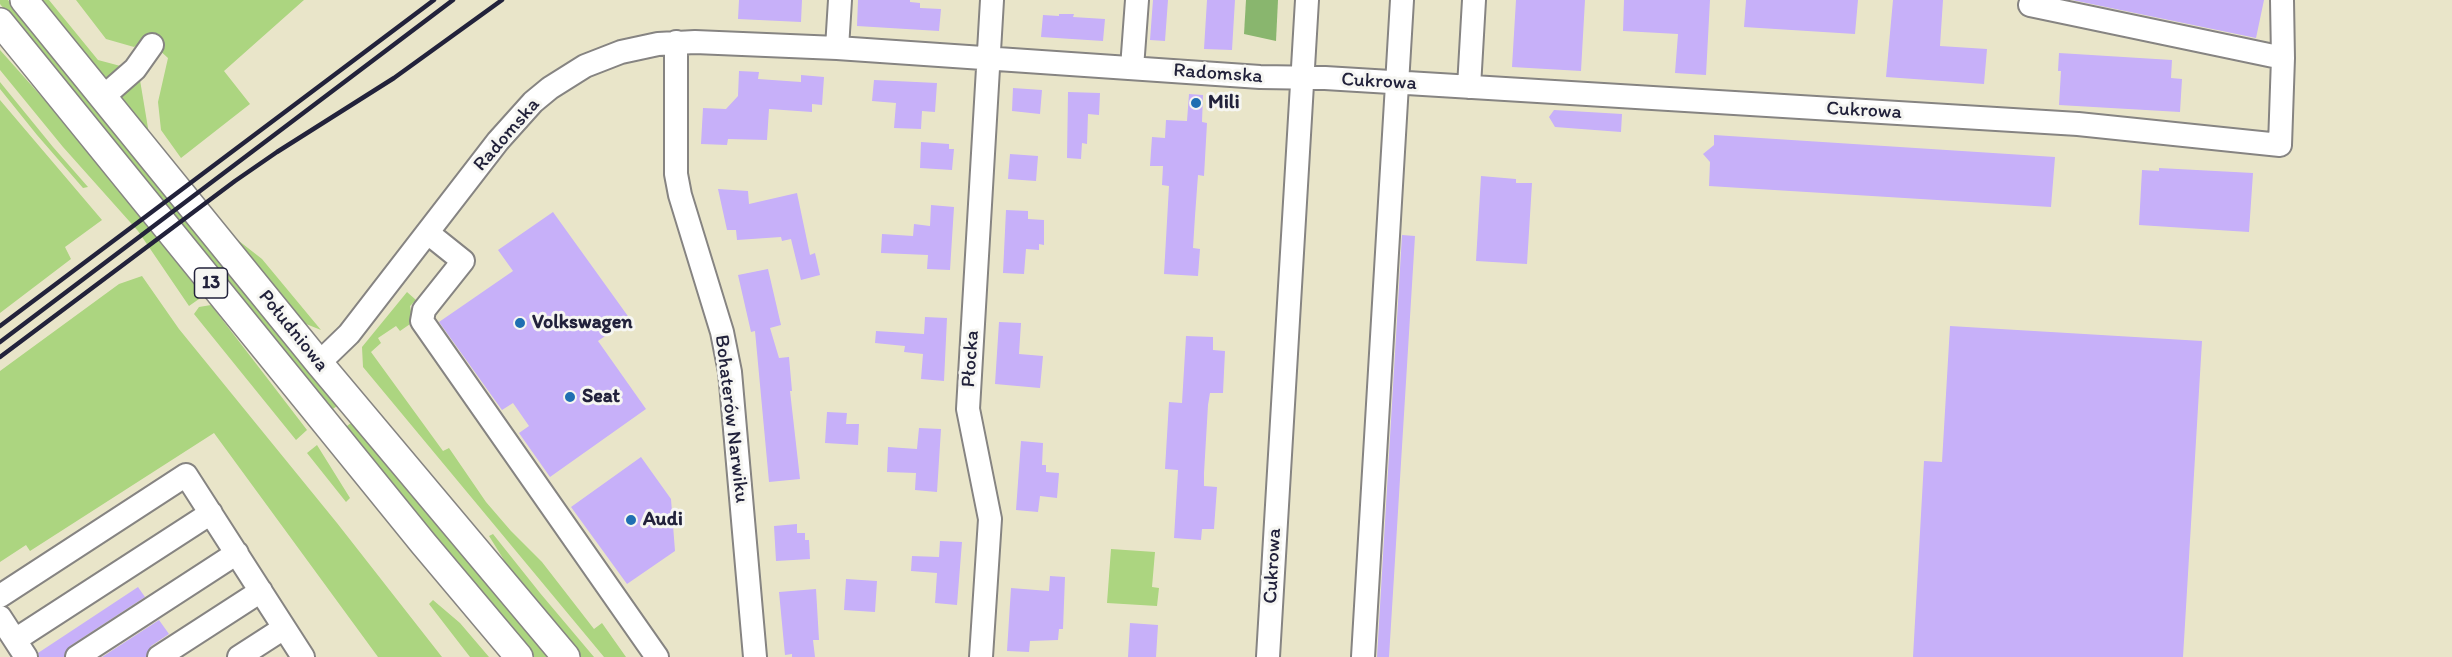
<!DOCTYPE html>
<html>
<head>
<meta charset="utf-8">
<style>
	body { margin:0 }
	canvas { display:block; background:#e9e5c9 }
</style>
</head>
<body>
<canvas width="2452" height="657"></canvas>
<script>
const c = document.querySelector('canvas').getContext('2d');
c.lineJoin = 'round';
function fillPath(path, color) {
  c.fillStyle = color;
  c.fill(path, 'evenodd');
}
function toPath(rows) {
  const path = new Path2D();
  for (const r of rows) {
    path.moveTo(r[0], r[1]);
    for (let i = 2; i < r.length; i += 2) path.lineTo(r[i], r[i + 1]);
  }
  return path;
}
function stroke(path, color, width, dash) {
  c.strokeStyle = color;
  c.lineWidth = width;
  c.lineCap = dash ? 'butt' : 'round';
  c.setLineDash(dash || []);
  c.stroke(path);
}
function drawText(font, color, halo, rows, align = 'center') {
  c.font = font + ' Itim,sans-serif';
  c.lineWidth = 6;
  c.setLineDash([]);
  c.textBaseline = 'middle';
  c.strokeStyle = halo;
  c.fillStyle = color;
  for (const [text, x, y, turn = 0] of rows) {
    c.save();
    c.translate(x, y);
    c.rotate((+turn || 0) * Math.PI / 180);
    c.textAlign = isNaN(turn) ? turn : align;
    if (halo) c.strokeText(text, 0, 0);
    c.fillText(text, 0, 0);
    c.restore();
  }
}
fillPath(toPath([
	[0,0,8,0,337,406,330,411,0,4],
	[39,0,49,0,98,60,128,68,112,81,104,80],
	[76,0,304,0,224,71,250,104,181,158,161,130,158,102,168,58,147,39,134,47,106,39],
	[0,50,74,133,149,226,201,292,199,299,189,306,138,231,63,147,0,70],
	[140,80,149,134,118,99,119,88],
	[0,82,53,147,88,187,83,188,37,135,0,89],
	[0,100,102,220,65,247,71,259,0,313],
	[230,234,262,259,321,330,301,322],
	[142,276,179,329,337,523,442,657,378,657,214,433,30,551,26,545,0,562,0,371,119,284],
	[407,292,416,300,410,306,413,322,400,331,396,326,378,338,381,343,371,352,443,451,449,448,486,502,511,531,542,562,594,629,602,623,626,657,604,657,363,367,362,347],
	[211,305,307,430,296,440,194,314,199,307],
	[351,423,548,657,532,657,343,429],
	[317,445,350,498,346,502,307,453],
	[493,534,540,593,594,657,581,657,519,584,489,536],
	[1111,549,1155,552,1152,587,1159,588,1157,606,1107,603],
	[433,600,460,623,489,657,470,657,429,604]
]), '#acd580');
fillPath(toPath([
	[1246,0,1278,0,1276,41,1244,34]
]), '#89b66e');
fillPath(toPath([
	[739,0,802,0,801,22,738,19],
	[858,0,910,0,910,2,920,3,920,8,941,9,939,31,857,26],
	[1153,0,1168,0,1165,41,1150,40],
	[1207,0,1235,0,1232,50,1204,49],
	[1516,0,1585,0,1581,71,1512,67],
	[1624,0,1710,0,1706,75,1675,73,1678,34,1623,31],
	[1746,0,1858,0,1855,34,1744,27],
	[1893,0,1943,0,1940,46,1987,49,1984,84,1886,77],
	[2072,0,2264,0,2256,38],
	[1059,14,1074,14,1073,17,1105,19,1103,41,1041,37,1043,15,1059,16],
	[2059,53,2172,60,2171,78,2182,79,2180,112,2059,105,2061,71,2058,71],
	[739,71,759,72,758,79,801,82,801,75,824,77,822,105,812,104,812,112,769,109,767,140,728,139,727,145,701,144,703,108,726,109,738,96],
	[874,80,937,83,935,112,922,111,921,129,894,128,896,103,872,101],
	[1013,88,1042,90,1040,114,1012,111],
	[1068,92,1100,93,1099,115,1088,114,1087,144,1082,143,1081,159,1067,158],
	[1189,94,1203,95,1202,122,1207,123,1204,176,1198,175,1195,216,1193,248,1200,249,1198,276,1164,274,1169,186,1162,185,1163,166,1150,166,1152,137,1165,138,1166,120,1187,121],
	[1554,110,1622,114,1621,132,1555,127,1549,117],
	[1714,135,2055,157,2051,207,1709,186,1710,162,1703,154,1714,145],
	[921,142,949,144,949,149,954,149,952,170,920,168],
	[1010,154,1038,156,1036,181,1008,179],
	[2159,168,2253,173,2249,232,2139,225,2142,170,2159,171],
	[1481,176,1516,179,1516,183,1532,183,1527,264,1476,261],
	[718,189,748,191,749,204,797,193,810,255,815,253,820,275,801,280,791,239,782,241,781,237,737,240,736,230,727,230],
	[931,205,954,207,950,270,927,269,928,255,881,253,882,234,913,236,914,224,930,226],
	[1006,210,1028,211,1028,219,1044,220,1044,245,1039,244,1039,250,1026,249,1024,274,1003,273],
	[553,212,630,319,598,341,646,409,550,477,519,433,529,426,513,403,502,410,439,322,513,271,498,250],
	[1402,235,1415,236,1389,657,1377,657],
	[768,269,781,325,770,328,779,358,789,357,792,391,790,391,800,479,769,482,755,331,751,332,738,275],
	[925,317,947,318,944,381,921,379,923,354,904,352,905,346,875,343,876,331,924,334],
	[999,322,1021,323,1019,354,1043,356,1040,388,995,384],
	[1950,326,2202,341,2183,657,1913,657,1924,461,1942,462],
	[1186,336,1213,337,1213,350,1225,351,1223,393,1210,393,1208,405,1204,473,1204,486,1217,487,1214,529,1202,529,1201,540,1174,538,1178,470,1165,469,1169,402,1182,403],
	[827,412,847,413,846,424,859,424,858,445,825,443],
	[919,428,941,429,937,492,915,490,916,473,887,472,888,447,917,449],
	[1021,441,1043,443,1042,465,1046,465,1046,472,1059,473,1057,498,1040,496,1038,512,1016,510],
	[641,457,671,499,675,551,627,584,571,507],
	[797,524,797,533,805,533,805,540,809,540,810,559,776,561,774,526],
	[940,541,962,542,957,605,935,603,937,573,911,571,912,556,939,557],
	[1050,576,1065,577,1063,629,1059,629,1058,640,1030,641,1029,652,1007,651,1011,588,1049,591],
	[846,579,877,581,875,612,844,610],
	[138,587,145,597,70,646,64,657,39,657,38,653],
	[816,589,819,640,813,640,815,657,792,657,792,654,785,655,779,592],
	[159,620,169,634,151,646,146,657,102,657],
	[1130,623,1158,625,1156,657,1128,657]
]), '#c7b0f9');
const minor = toPath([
	[2030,5,2283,58],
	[676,42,676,174,680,195,722,332,730,372,755,657],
	[837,48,840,0],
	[1132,68,1137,0],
	[1469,87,1474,0],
	[103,97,135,69,152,45],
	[428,233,463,261,424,310,422,321,657,657],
	[319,363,349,334,498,141,533,102,550,88,585,66,621,52,658,44,695,42,837,48,1260,77,1325,78,2078,124,2280,145,2283,58,2282,0],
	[0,596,186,475,303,657],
	[0,617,26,657],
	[15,640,211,513],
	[77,657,237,553],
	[159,657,261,591],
	[239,657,284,628],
	[981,657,990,519,968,409,992,0],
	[1268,657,1307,0],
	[1363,657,1402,0]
]);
const major = toPath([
	[24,0,319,363,566,657],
	[0,22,423,543,519,657]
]);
stroke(minor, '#868482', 26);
stroke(major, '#868482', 30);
stroke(minor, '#fff', 22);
stroke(major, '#fff', 27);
stroke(toPath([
	[0,326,434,0],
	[0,342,453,0],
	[0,357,235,181,277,152,394,78,502,0]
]), '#22223b', 4.5);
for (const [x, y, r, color] of [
	[1196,103,6,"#1f6fb2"],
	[520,323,6,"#1f6fb2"],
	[570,397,6,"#1f6fb2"],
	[631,520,6,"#1f6fb2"]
]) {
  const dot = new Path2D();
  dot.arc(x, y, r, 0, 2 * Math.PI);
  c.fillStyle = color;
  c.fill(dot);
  stroke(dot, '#f6f6f2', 2);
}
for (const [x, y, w] of [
	[211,283,33]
]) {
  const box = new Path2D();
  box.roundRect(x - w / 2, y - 15, w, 30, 4.5);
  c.fillStyle = '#f6f6f2';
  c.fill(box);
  stroke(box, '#22223b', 1.5);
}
drawText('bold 18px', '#22223b', null, [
	["13",211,283]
]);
drawText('20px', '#22223b', '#f6f6f2', [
	["Radomska",1218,74,4],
	["Cukrowa",1379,82,3],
	["Cukrowa",1864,111,3],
	["Radomska",507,135,-49],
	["Południowa",293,331,51],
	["Płocka",971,359,-86],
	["Bohaterów Narwiku",731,419,83],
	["Cukrowa",1273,566,-87]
]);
drawText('bold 20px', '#22223b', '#f6f6f2', [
	["Mili",1208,103],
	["Volkswagen",532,323],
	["Seat",582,397],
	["Audi",643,520]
], 'left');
</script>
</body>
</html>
